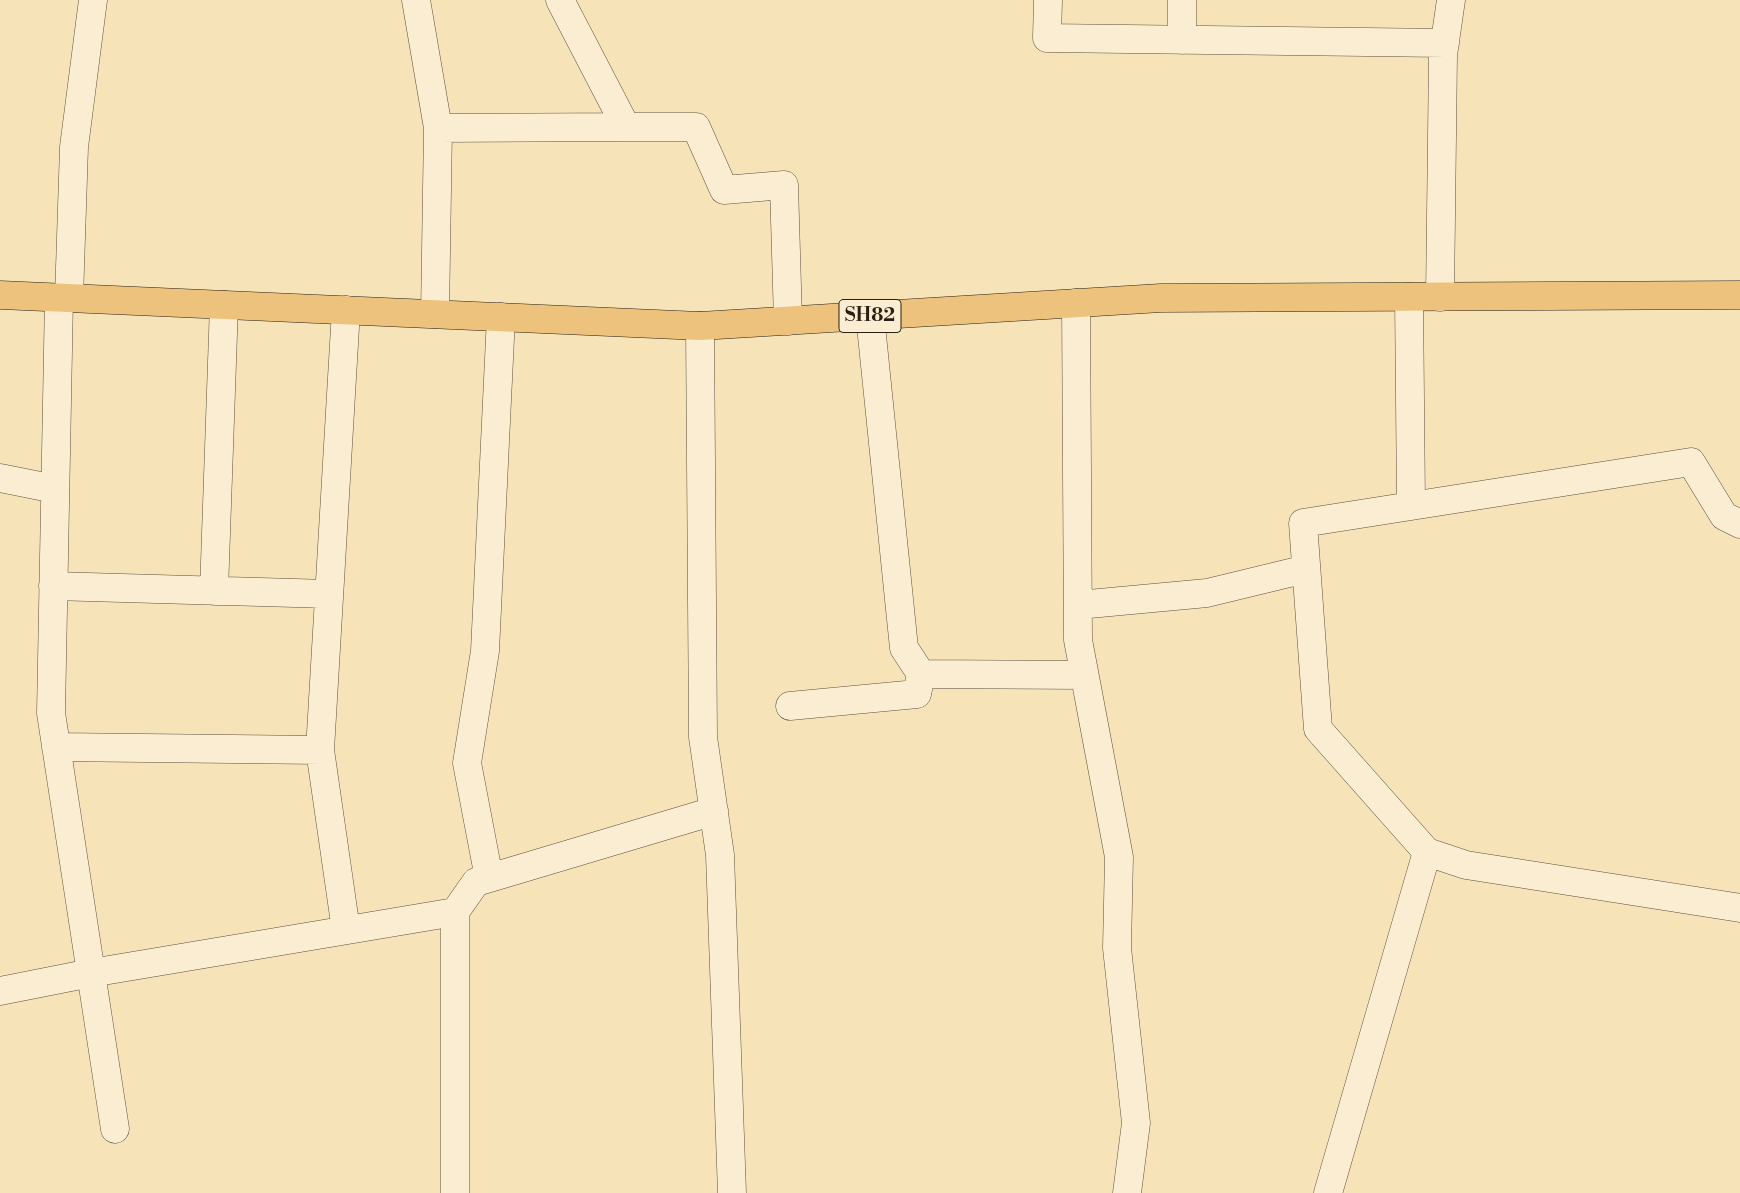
<!DOCTYPE html>
<html>
<head>
<meta charset="utf-8">
<style>
	body { margin:0 }
	canvas { display:block; background:#f7e3b8 }
</style>
</head>
<body>
<canvas width="1740" height="1193"></canvas>
<script>
const c = document.querySelector('canvas').getContext('2d');
c.lineJoin = 'round';
function toPath(rows) {
  const path = new Path2D();
  for (const r of rows) {
    path.moveTo(r[0], r[1]);
    for (let i = 2; i < r.length; i += 2) path.lineTo(r[i], r[i + 1]);
  }
  return path;
}
function stroke(path, color, width, dash) {
  c.strokeStyle = color;
  c.lineWidth = width;
  c.lineCap = dash ? 'butt' : 'round';
  c.setLineDash(dash || []);
  c.stroke(path);
}
function drawText(font, color, halo, rows, align = 'center') {
  c.font = font + ' "Libre Bodoni",serif';
  c.lineWidth = 5;
  c.setLineDash([]);
  c.textBaseline = 'middle';
  c.strokeStyle = halo;
  c.fillStyle = color;
  for (const [text, x, y, turn = 0] of rows) {
    c.save();
    c.translate(x, y);
    c.rotate((+turn || 0) * Math.PI / 180);
    c.textAlign = isNaN(turn) ? turn : align;
    if (halo) c.strokeText(text, 0, 0);
    c.fillText(text, 0, 0);
    c.restore();
  }
}
const minor = toPath([
	[416,0,438,128,435,314],
	[560,0,626,127,696,127,724,190,784,185,788,321],
	[1048,0,1047,38,1445,43],
	[1182,0,1182,40],
	[438,128,626,127],
	[1409,297,1411,504],
	[1440,297,1443,55,1451,0],
	[59,298,51,713,115,1129],
	[69,298,74,147,93,0],
	[1076,303,1078,640,1119,857,1117,948,1136,1123,1127,1193],
	[870,316,904,648,921,674],
	[700,326,703,737,720,855,732,1193],
	[0,478,55,489],
	[1740,524,1724,516,1691,462,1303,523,1318,729,1427,852,1466,865,1740,908],
	[53,586,329,594],
	[214,591,224,305],
	[1078,605,1207,593,1306,569],
	[790,706,917,694,921,674,1084,675],
	[56,747,320,750],
	[489,878,467,763,485,651,501,317],
	[346,930,320,750,346,310],
	[0,991,91,973,455,912],
	[455,1193,455,912,476,882,714,811],
	[1328,1193,1427,852]
]);
const primary = toPath([
	[0,295,700,326,1161,298,1740,295]
]);
stroke(minor, '#5d503e', 29);
stroke(primary, '#2a1f15', 29);
stroke(minor, '#faedd1', 28);
stroke(primary, '#ecc27c', 28);
for (const [x, y, w] of [
	[870,316,62]
]) {
  const box = new Path2D();
  box.roundRect(x - w / 2, y - 16.5, w, 33, 4);
  c.fillStyle = '#faedd1';
  c.fill(box);
  stroke(box, '#2a1f15', 1);
}
drawText('bold 19px', '#2a1f15', null, [
	["SH82",870,316]
]);
</script>
</body>
</html>
